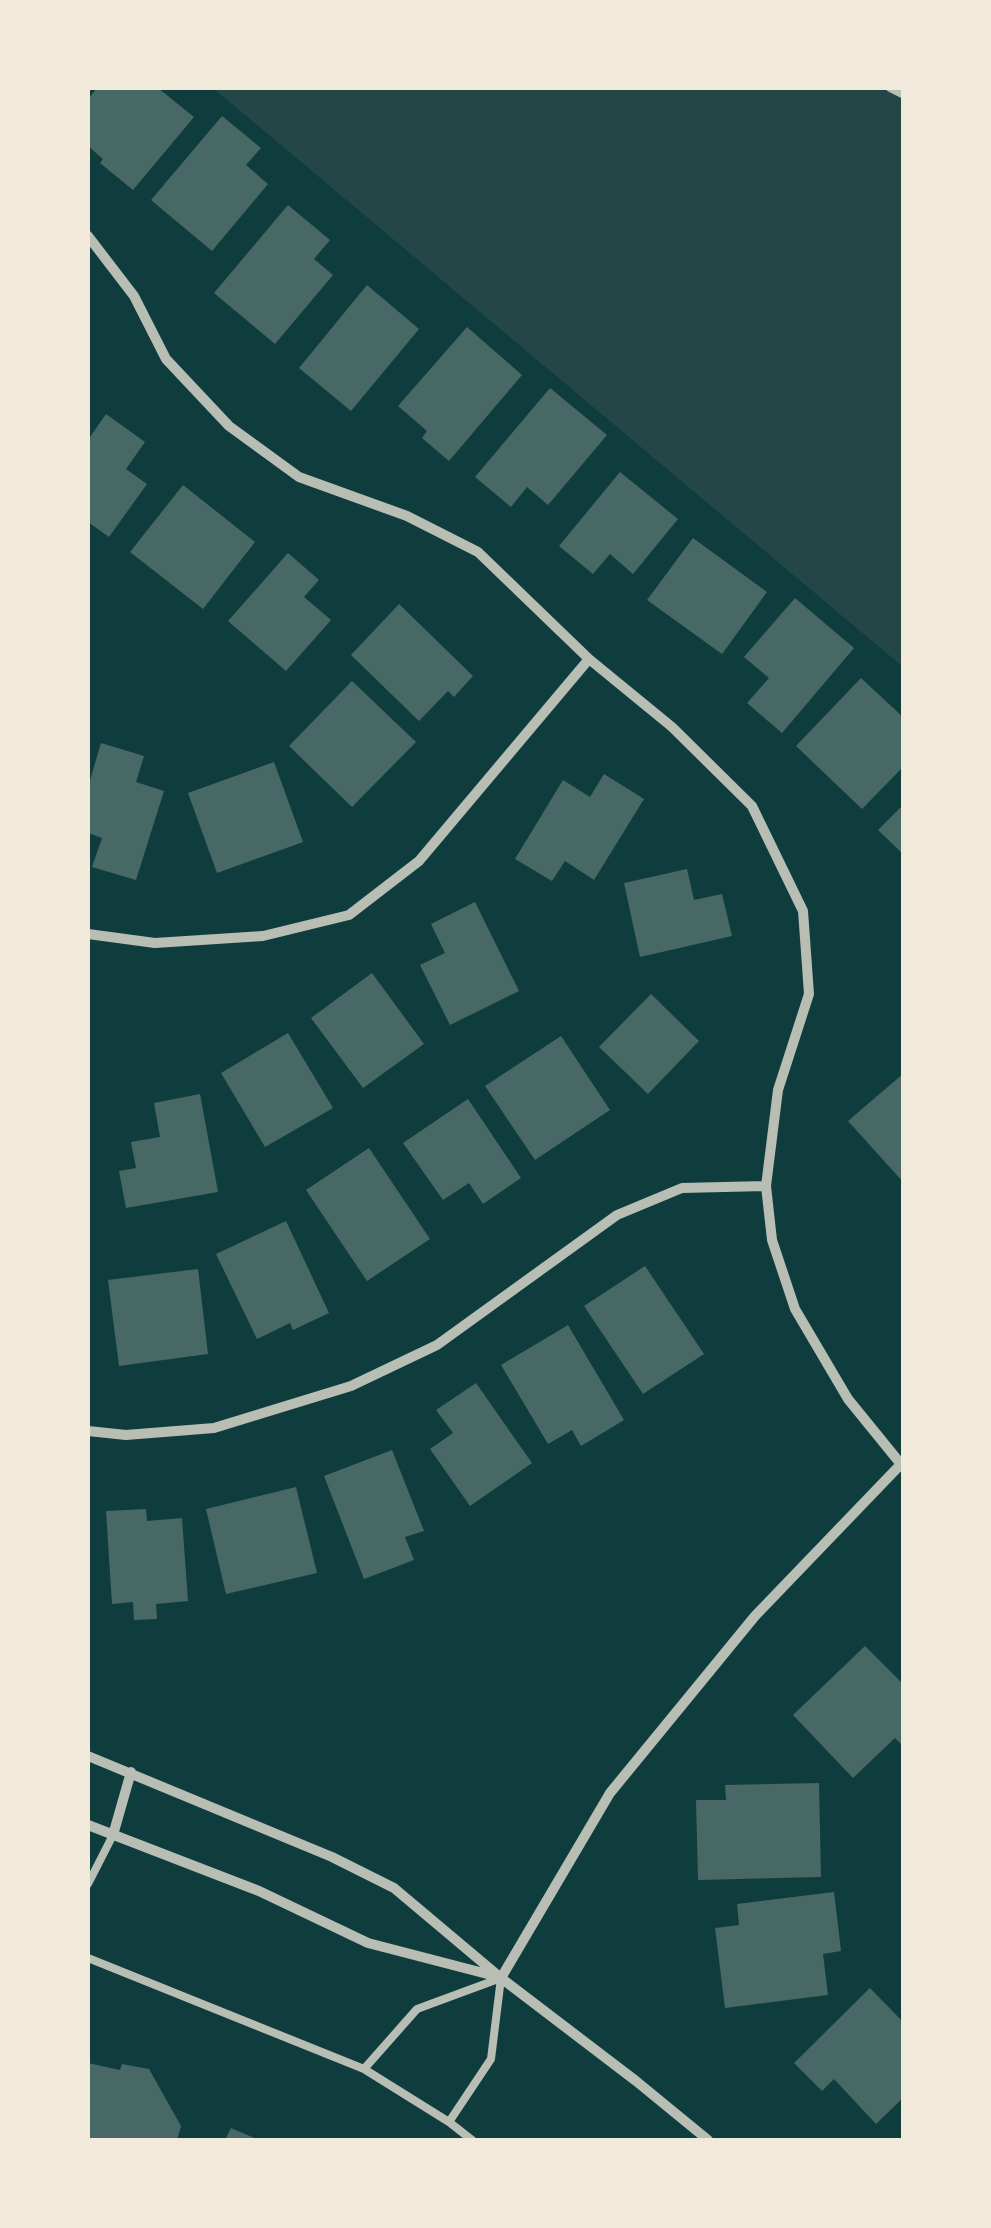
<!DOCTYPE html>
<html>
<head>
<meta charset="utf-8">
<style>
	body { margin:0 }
	#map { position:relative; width:991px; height:2228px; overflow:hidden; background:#0f3d3e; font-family:"Exo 2",sans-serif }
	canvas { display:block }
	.frame { position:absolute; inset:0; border:90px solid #f1e9da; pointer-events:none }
</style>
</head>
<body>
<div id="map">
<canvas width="991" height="2228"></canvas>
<div class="frame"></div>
</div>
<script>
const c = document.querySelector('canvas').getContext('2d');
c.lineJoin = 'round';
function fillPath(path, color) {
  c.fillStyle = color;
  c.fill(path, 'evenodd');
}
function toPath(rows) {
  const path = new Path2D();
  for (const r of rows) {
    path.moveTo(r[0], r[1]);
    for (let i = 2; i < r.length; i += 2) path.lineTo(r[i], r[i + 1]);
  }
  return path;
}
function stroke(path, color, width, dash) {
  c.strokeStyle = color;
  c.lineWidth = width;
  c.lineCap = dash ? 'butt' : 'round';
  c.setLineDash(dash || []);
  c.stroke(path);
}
fillPath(toPath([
	[213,88,903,88,903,667]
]), '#244646');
fillPath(toPath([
	[97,88,158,88,194,117,133,190,100,163,103,159,88,146,88,99],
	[222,116,261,148,246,165,268,184,212,251,151,200],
	[288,205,330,240,314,259,333,275,275,344,214,293],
	[367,285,419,329,351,411,299,368],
	[467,327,522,375,449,461,422,438,427,431,398,406],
	[550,388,607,435,548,505,527,487,511,507,475,477],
	[106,414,145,442,126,469,147,484,109,537,88,522,88,440],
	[620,472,678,519,633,574,610,554,593,574,559,546],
	[183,485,255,542,203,609,130,552],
	[693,538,767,592,722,654,647,600],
	[288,553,319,580,304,597,331,620,286,671,228,621],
	[795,598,854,648,782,733,747,703,769,678,744,657],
	[399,604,473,676,454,697,448,691,419,721,351,655],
	[861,678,904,718,904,766,862,809,796,746],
	[352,681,416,742,352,807,289,746],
	[101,743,144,756,136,782,164,791,136,880,92,867,102,838,88,833,88,787],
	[274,762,303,842,217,873,188,793],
	[604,774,644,799,594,880,565,861,552,881,515,859,563,780,590,797],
	[904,804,904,855,878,830],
	[687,869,694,900,722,894,732,936,640,957,624,883],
	[475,902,519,991,450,1025,420,965,445,953,431,924],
	[372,973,424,1044,363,1088,311,1018],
	[651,994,699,1041,648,1094,599,1047],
	[288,1033,333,1108,265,1147,221,1073],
	[561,1036,610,1110,535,1160,485,1086],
	[904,1073,904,1183,848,1121],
	[200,1094,218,1192,126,1208,119,1171,136,1168,131,1142,160,1137,154,1103],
	[468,1099,521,1178,483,1204,469,1183,443,1200,403,1143],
	[369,1148,430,1239,367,1281,306,1190],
	[286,1221,329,1313,293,1330,290,1323,257,1339,216,1254],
	[645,1266,704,1354,643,1394,584,1306],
	[198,1269,208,1354,119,1366,108,1280],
	[568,1325,624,1420,581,1446,572,1430,548,1444,501,1365],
	[476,1383,532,1463,470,1506,430,1449,453,1433,436,1410],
	[392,1450,424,1531,405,1537,414,1560,364,1579,324,1476],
	[296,1487,317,1573,226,1594,206,1509],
	[146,1509,147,1521,182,1518,188,1601,156,1604,157,1619,134,1620,133,1602,112,1604,106,1511],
	[865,1646,904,1685,904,1747,895,1738,853,1778,793,1715],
	[819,1783,821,1877,698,1880,696,1800,726,1800,725,1785],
	[834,1892,841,1951,823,1954,828,1995,725,2008,715,1928,739,1925,737,1904],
	[870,1988,904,2023,904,2097,876,2124,834,2079,822,2091,794,2063],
	[88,2063,120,2070,122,2064,149,2069,181,2126,177,2140,88,2140],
	[231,2128,259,2140,225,2140]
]), '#486865');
stroke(toPath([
	[890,88,904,95],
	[88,1884,113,1835],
	[88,1958,364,2069,449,2122,472,2140],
	[364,2069,417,2009,501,1978,491,2059,449,2122]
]), '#b8beb3', 8);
stroke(toPath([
	[88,236,134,296,166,359,229,426,299,477,407,516,478,552,589,659,672,727,752,806,803,911,809,994,778,1090,766,1186,772,1240,795,1309,848,1399,900,1463],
	[88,934,155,943,263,936,349,915,419,861,589,659],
	[88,1431,126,1435,214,1428,351,1386,437,1345,617,1215,682,1188,766,1186],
	[88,1756,332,1857,394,1888,501,1978,636,2081,708,2140],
	[88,1825,259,1891,368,1943,495,1976],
	[113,1835,131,1772],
	[501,1978,610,1793,755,1616,904,1461]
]), '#b8beb3', 10);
</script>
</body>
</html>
